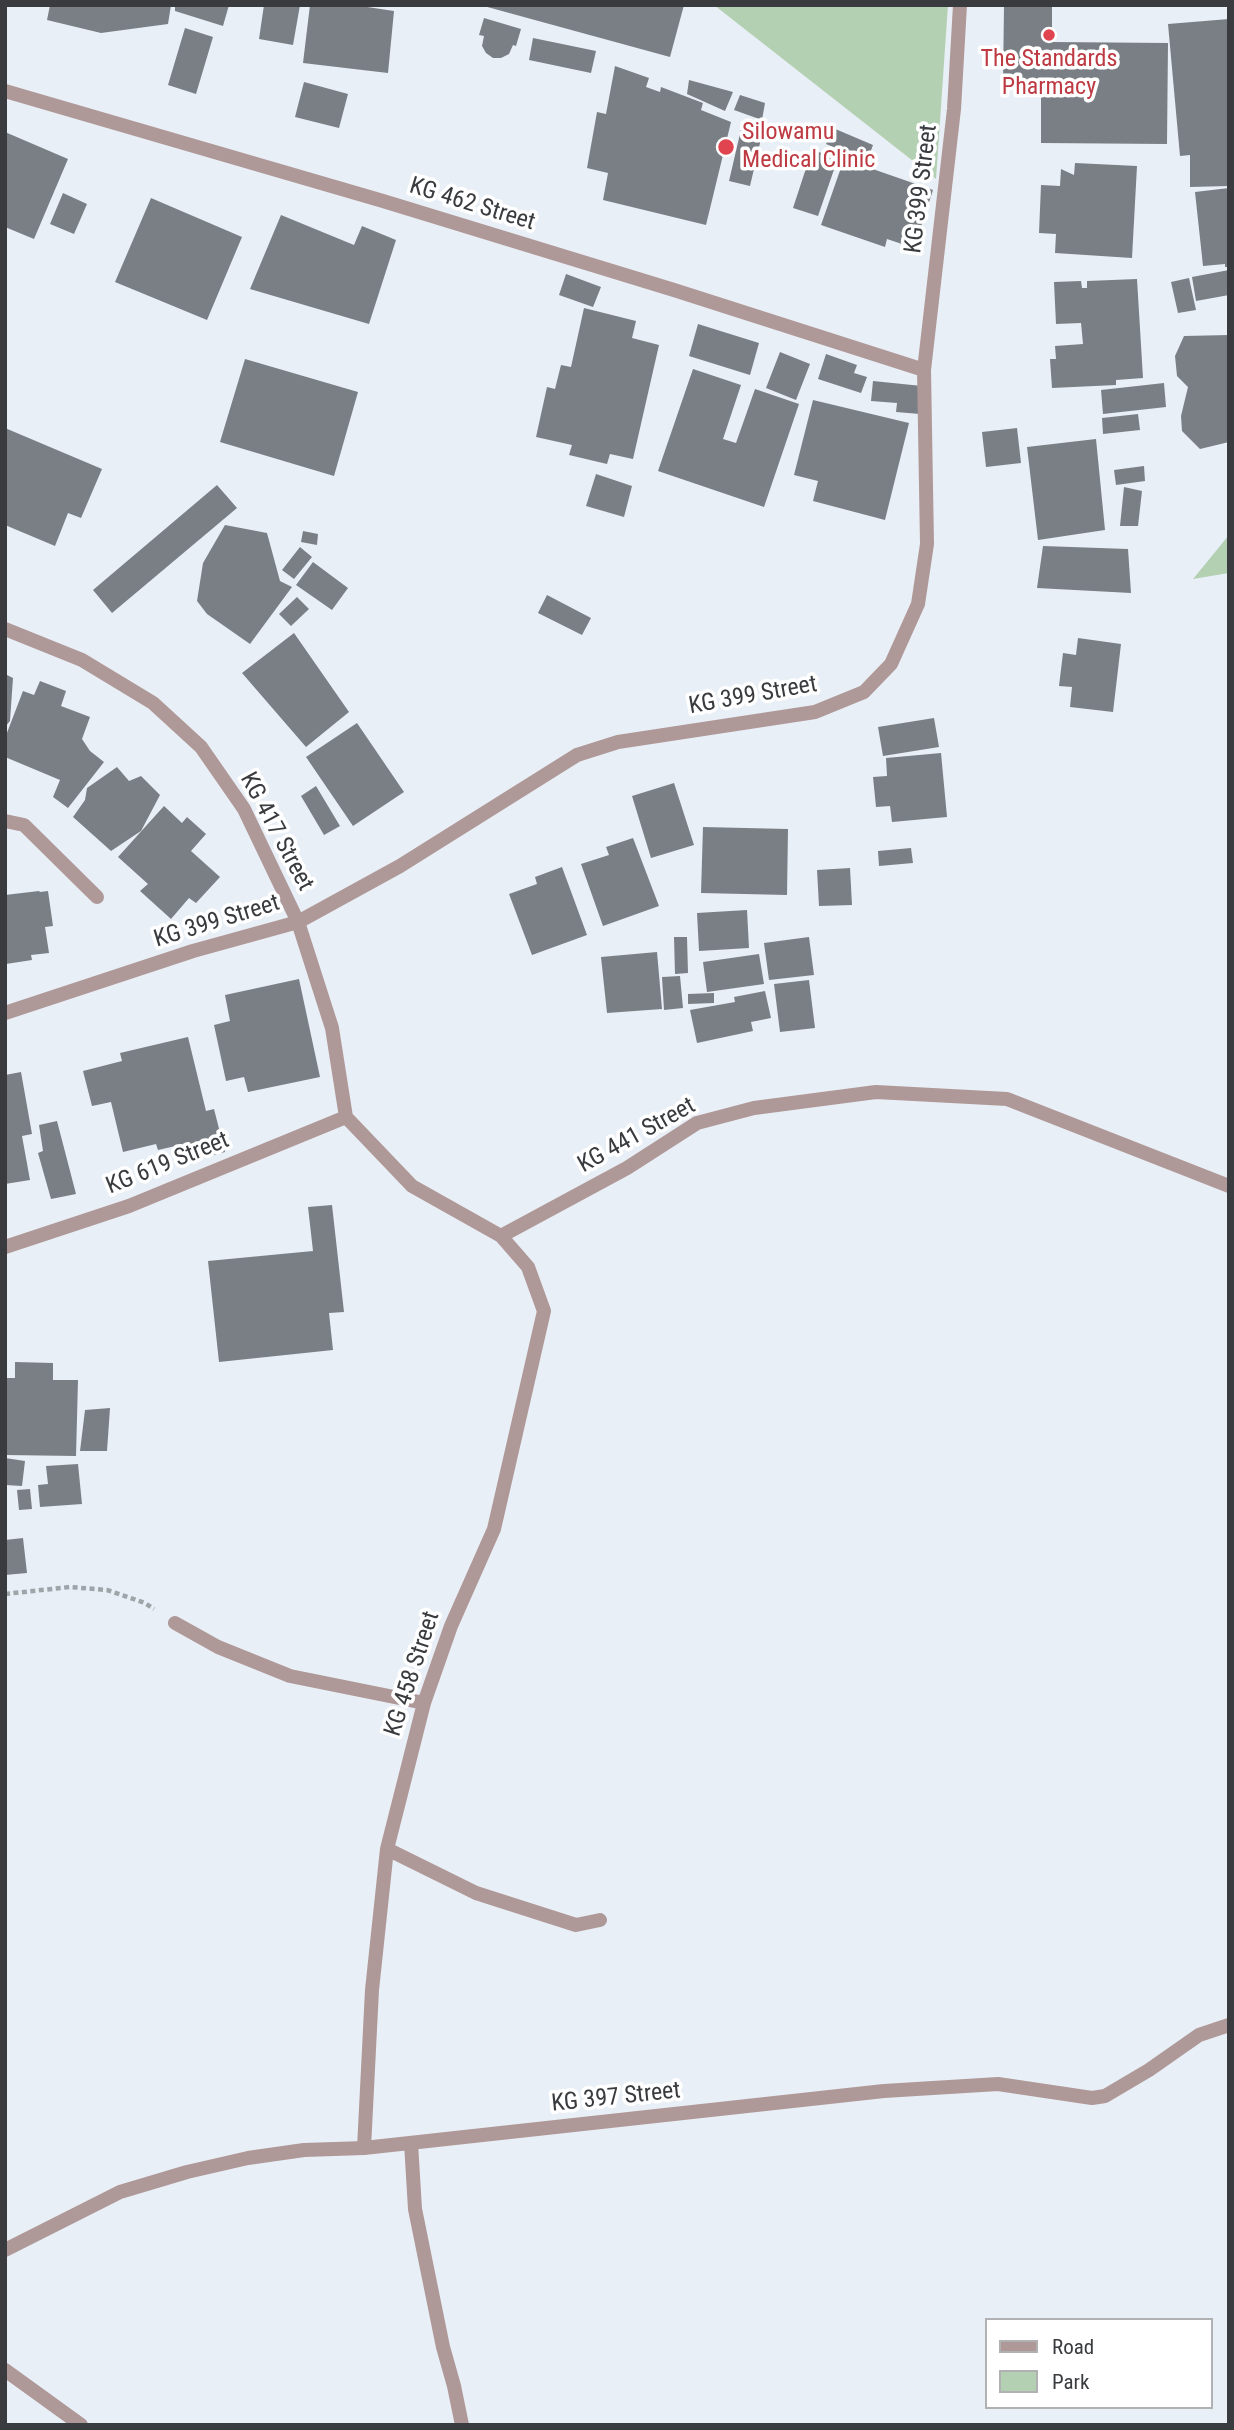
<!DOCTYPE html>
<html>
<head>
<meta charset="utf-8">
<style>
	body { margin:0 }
	#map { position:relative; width:1234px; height:2430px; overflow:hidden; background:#e9eff6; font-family:"Roboto Condensed",sans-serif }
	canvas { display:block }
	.frame { position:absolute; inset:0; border:7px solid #393b3e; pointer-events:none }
	.legend { position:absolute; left:985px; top:2318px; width:228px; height:91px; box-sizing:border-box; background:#fff; border:2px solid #b0b1b2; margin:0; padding:9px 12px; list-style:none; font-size:21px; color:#393b3e }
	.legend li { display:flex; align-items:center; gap:14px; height:35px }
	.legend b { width:35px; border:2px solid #b0b1b2 }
</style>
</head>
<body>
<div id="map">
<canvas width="1234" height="2430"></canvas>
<div class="frame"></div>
<ul class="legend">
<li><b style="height:9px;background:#af9898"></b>Road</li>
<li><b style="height:19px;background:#b4d0b2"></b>Park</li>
</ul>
</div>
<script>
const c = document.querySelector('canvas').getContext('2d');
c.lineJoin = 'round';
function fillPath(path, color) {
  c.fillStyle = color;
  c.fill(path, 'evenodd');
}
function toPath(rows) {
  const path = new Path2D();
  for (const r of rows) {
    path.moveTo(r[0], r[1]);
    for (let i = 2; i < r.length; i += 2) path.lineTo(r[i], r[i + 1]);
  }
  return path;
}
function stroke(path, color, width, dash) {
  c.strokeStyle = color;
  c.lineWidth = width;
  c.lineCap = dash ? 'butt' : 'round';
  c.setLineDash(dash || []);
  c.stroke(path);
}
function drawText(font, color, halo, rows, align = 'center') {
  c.font = font + ' "Roboto Condensed",sans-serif';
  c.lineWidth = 7;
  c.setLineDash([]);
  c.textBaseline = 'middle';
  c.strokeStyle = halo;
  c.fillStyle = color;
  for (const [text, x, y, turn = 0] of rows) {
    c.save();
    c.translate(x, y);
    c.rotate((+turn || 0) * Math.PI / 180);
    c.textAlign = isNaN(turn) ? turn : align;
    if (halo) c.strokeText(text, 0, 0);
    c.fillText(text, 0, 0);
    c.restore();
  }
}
fillPath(toPath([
	[714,5,948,5,936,179],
	[1229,535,1229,573,1193,579]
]), '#b4d0b2');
fillPath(toPath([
	[50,5,171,5,168,24,101,33,47,20],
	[175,5,229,5,223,26,175,11],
	[264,5,300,5,293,45,259,39],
	[310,5,354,5,394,11,388,73,303,63],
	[480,5,684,5,670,57],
	[1004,5,1052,5,1052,42,1168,43,1167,144,1041,143,1041,83,1003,82],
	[484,18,521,29,516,46,513,45,509,54,501,58,493,58,486,53,482,46,484,36,479,35],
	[1229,19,1229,186,1190,187,1190,155,1180,156,1168,24],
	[185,28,213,37,196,94,168,85],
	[533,38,596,51,591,73,529,60],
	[615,66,649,78,646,87,660,92,661,87,703,103,701,110,731,122,706,225,603,200,608,173,587,168,597,112,606,114],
	[689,80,733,92,725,111,687,94],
	[304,82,348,94,339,128,295,117],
	[740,95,765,103,762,120,734,110],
	[743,121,764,126,750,186,729,181],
	[833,128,873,145,867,161,826,144],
	[5,132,68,159,34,239,5,227],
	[812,150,838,158,818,216,793,208],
	[844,159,933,190,914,248,887,239,885,247,821,225],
	[1075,163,1137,166,1132,258,1055,253,1056,234,1039,233,1041,185,1060,186,1061,169,1074,175],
	[1229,188,1229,267,1225,267,1225,264,1203,266,1195,192],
	[63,193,87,204,74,234,50,224],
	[151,198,242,237,207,320,115,282],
	[281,215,354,245,362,226,396,240,369,324,250,289],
	[1229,270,1229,295,1196,301,1192,277],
	[566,274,601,287,593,307,559,295],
	[1189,278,1196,310,1178,313,1171,282],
	[1137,279,1143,378,1116,380,1116,385,1052,388,1050,359,1056,359,1055,346,1083,344,1081,323,1056,324,1054,282,1081,281,1082,288,1087,288,1087,281],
	[584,308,636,321,632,338,659,345,633,459,610,454,607,464,569,455,572,445,536,437,547,387,555,389,561,365,571,367],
	[698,324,759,343,750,375,689,356],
	[1229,335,1229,442,1200,449,1182,431,1181,416,1188,387,1177,376,1175,356,1184,336],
	[780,352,810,364,796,400,766,388],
	[826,354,857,365,854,373,867,377,861,393,818,379],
	[245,359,358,392,334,476,220,442],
	[693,369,741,385,723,439,736,443,755,389,799,404,764,507,658,471],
	[873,381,922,386,920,414,896,412,897,403,871,401],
	[1164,383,1166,407,1103,414,1101,390],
	[813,400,909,423,885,520,813,501,818,481,794,475],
	[1138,414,1140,430,1103,434,1102,418],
	[5,428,102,469,81,518,68,513,55,546,5,525],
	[1017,428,1021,463,986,467,982,432],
	[1096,439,1105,530,1038,540,1027,447],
	[1144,466,1145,481,1116,485,1114,470],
	[596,474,632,486,624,517,586,506],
	[217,485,237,508,112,613,93,590],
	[1124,487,1142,491,1138,526,1120,526],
	[225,525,267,533,280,581,292,587,250,644,207,614,197,601,203,563],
	[303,531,318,534,317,545,301,542],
	[1043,546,1128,549,1131,593,1037,588],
	[300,547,312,557,294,579,282,570],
	[313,562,348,588,332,610,296,585],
	[547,595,591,618,582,635,538,613],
	[297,597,309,609,291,626,279,614],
	[294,633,349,712,306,747,242,673],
	[1078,638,1121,644,1113,712,1070,707,1072,687,1059,686,1063,653,1076,655],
	[5,674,13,678,10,721,5,727],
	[40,681,66,691,61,706,90,717,82,739,90,751,104,762,68,808,53,797,60,780,5,757,5,738,23,691,34,695],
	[934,718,939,747,883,756,878,727],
	[357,723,404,792,353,826,306,757],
	[941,753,947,817,892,822,890,806,876,807,873,777,887,776,886,758],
	[117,767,129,781,141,776,160,795,141,831,111,851,73,817,85,800,87,788],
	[674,783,694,845,651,858,632,796],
	[316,786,340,826,324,835,301,796],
	[164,806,182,823,187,817,206,834,191,851,220,877,196,903,189,898,171,919,140,891,148,884,118,857],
	[703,827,788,829,787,895,701,893],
	[633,838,659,906,603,926,581,864,609,855,606,847],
	[911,848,913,863,879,866,878,851],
	[562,867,587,935,532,955,509,894,537,884,535,877],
	[850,868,852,905,819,906,817,870],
	[39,891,40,892,48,891,53,926,45,927,49,953,31,955,32,960,6,964,5,895],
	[747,910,749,948,699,951,697,913],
	[674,937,687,937,688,973,675,974],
	[809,937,814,975,769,980,764,943],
	[657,952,662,1009,607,1013,601,957],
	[759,954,764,984,707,992,703,962],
	[680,976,683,1008,664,1010,662,977],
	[299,979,320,1077,248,1092,244,1077,226,1081,214,1025,230,1021,225,995],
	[809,980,815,1028,780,1032,774,984],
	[765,991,771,1018,751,1022,753,1031,697,1043,690,1010,735,1002,734,997],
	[714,993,714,1003,688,1004,688,994],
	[188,1037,206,1111,214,1109,225,1152,184,1162,180,1145,158,1150,156,1144,123,1152,111,1102,92,1106,83,1071,122,1061,120,1053],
	[21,1072,32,1134,22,1136,30,1180,5,1184,5,1075],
	[57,1121,76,1194,51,1199,38,1153,43,1151,39,1125],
	[332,1205,344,1312,329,1313,333,1350,219,1362,208,1261,313,1251,308,1207],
	[15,1362,53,1363,53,1380,78,1380,76,1456,5,1455,5,1378,15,1378],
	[110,1408,107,1451,80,1451,85,1410],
	[5,1458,25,1461,22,1486,5,1485],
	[78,1464,82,1504,40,1507,38,1485,48,1484,46,1466],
	[30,1489,32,1509,19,1510,17,1490],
	[23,1538,27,1573,5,1575,5,1540]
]), '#7a7f85');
stroke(toPath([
	[5,1594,70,1587,107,1590,145,1603,154,1609]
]), '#9fa4a9', 4.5, [5, 3.5]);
stroke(toPath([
	[5,91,383,201,674,290,924,370],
	[5,629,82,660,153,703,201,747,244,809,298,922,332,1028,346,1117,412,1186,501,1236,528,1267,544,1311,494,1529,451,1626,424,1703,387,1849,372,1990,364,2148],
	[5,821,24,825,97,897],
	[5,1013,193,951,298,922,400,866,577,755,618,742,815,712,864,692,891,664,918,604,927,544,924,370,954,109,960,5],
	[501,1236,627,1168,697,1123,754,1108,876,1092,1007,1099,1229,1186],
	[5,1247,129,1206,346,1117],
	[175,1623,218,1647,290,1676,424,1703],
	[387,1849,476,1893,576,1925,600,1920],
	[411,2143,415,2209,443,2347,454,2386,462,2425],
	[5,2250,120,2192,187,2172,248,2158,304,2150,364,2148,884,2091,998,2084,1092,2098,1105,2096,1149,2070,1199,2035,1229,2025],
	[5,2370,81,2425]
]), '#af9898', 14);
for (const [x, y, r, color] of [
	[1049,35,7,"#e0444e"],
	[726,147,9,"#e0444e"]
]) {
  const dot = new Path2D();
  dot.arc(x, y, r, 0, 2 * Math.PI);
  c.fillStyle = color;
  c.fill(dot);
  stroke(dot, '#fff', 2.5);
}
drawText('24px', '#be3a42', '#fff', [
	["The Standards",1049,60],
	["Pharmacy",1049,88],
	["Silowamu",742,133,"left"],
	["Medical Clinic",742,161,"left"]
]);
drawText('24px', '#393b3e', '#fff', [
	["KG 399 Street",922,189,-83],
	["KG 462 Street",472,205,17],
	["KG 399 Street",753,696,-10],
	["KG 417 Street",276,832,62],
	["KG 399 Street",217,922,-17],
	["KG 441 Street",637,1136,-29],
	["KG 619 Street",168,1164,-22],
	["KG 458 Street",413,1674,-72],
	["KG 397 Street",616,2098,-6]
]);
</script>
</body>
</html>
